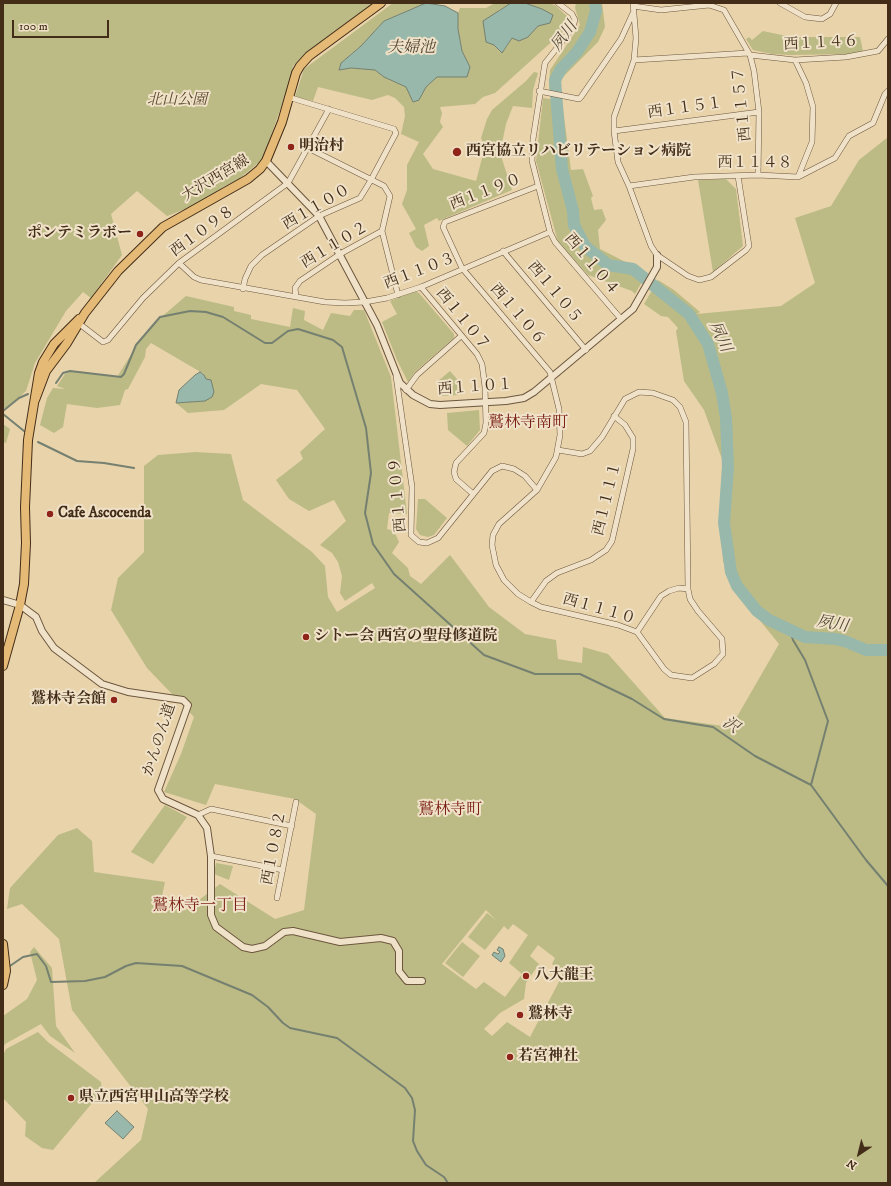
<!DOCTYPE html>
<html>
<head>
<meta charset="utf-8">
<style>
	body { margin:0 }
	#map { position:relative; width:891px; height:1186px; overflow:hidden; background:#e8d3ab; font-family:"IM FELL DW Pica",serif }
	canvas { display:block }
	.frame { position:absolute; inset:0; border:4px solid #432d19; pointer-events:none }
	.north { position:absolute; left:839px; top:1134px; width:40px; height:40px; -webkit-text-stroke:3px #f0e2c8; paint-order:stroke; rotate:215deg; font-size:11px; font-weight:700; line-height:16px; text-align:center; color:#432d19 }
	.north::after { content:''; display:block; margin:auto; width:14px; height:18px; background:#432d19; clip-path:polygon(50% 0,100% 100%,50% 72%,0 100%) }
	.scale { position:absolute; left:12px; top:20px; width:97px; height:18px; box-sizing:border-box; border:2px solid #432d19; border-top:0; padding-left:5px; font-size:12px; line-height:14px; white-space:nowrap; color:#432d19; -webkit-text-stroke:3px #f0e2c8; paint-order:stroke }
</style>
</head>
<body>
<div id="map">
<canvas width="891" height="1186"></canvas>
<div class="frame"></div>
<div class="north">N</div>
<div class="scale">100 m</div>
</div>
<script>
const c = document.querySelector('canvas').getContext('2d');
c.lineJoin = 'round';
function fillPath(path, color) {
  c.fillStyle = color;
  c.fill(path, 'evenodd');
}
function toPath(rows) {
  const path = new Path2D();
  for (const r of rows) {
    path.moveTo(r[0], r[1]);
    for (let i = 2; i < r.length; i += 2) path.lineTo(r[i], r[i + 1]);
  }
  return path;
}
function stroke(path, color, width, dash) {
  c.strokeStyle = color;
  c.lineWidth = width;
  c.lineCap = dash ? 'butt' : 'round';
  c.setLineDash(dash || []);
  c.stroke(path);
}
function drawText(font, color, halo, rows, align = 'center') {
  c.font = font + ' "IM FELL DW Pica","Noto Serif JP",serif';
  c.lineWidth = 4;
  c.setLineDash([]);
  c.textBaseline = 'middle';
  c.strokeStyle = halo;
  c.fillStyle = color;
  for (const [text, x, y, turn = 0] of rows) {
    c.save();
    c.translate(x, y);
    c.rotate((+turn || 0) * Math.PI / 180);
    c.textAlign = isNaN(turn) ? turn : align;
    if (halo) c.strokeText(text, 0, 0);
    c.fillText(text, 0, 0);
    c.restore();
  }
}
fillPath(toPath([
	[3,3,375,3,307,52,293,66,292,75,263,159,239,179,223,187,201,203,167,216,137,191,111,214,122,255,91,298,83,292,66,311,35,363,26,391,7,408,3,408],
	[393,3,426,3,384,21,361,46,341,63,339,70,351,68,375,70,384,77,406,87,419,100,426,87,437,77,470,67,462,51,458,29,458,13,460,8,486,8,495,3,511,3,499,10,494,45,500,52,506,48,512,38,528,37,538,26,542,9,525,3,550,3,556,6,570,19,568,27,495,93,483,97,475,104,440,107,442,113,440,122,443,127,423,154,433,169,476,181,485,147,481,138,487,119,492,110,526,81,534,72,538,73,533,90,532,108,513,106,506,124,500,153,512,190,439,221,437,218,424,225,429,246,422,251,416,247,409,233,416,229,402,204,407,190,407,165,419,142,401,134,405,116,404,107,395,98,388,95,372,100,318,87,313,101,295,97,304,69],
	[576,3,602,3,605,27,598,42,562,78,559,92,549,90,550,70,580,25,575,8],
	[763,31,791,37,860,37,863,51,853,54,790,55,772,54,753,50,746,39,749,37,752,40],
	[543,98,562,101,571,170,583,169,593,196,591,198,594,210,602,209,606,220,598,230,600,249,647,273,635,294,632,291,588,275,558,242,536,161],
	[888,137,888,1183,94,1183,141,1140,148,1109,72,1010,59,939,22,904,7,909,10,888,58,835,77,828,92,841,94,872,165,882,160,905,186,910,220,884,275,919,304,910,316,814,295,799,215,784,206,805,164,792,181,754,194,717,147,668,111,610,118,578,144,552,144,466,158,455,196,452,231,454,243,500,312,552,325,566,328,597,337,612,375,588,372,583,345,601,340,593,342,576,338,562,332,553,320,545,346,521,334,500,309,511,289,499,276,480,303,459,300,452,325,429,297,390,261,384,224,410,188,413,176,403,205,401,204,374,151,343,146,349,145,357,128,389,125,390,120,405,97,408,67,404,63,427,54,433,40,425,47,398,53,388,65,389,57,386,65,374,72,371,117,377,141,339,152,325,186,296,234,307,234,311,251,315,251,319,290,327,293,308,305,311,304,320,323,330,331,313,350,316,354,310,364,310,391,377,407,514,389,513,387,529,394,531,399,542,392,553,408,568,410,576,421,584,450,555,489,607,525,634,556,640,558,659,582,663,583,647,608,654,665,718,731,727,779,644,740,596,723,561,721,519,722,459,704,410,684,381,676,331,678,328,668,317,661,316,644,304,658,280,674,290,700,312,697,314,781,306,815,283,795,218,831,206,859,160],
	[486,910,496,920,487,913,468,937,485,950,504,926,508,930,513,924,528,935,509,963,522,974,505,997,484,982,476,989,442,964],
	[538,945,555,958,552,964,563,974,530,1037,507,1022,492,1036,484,1029,500,1013,524,999,526,983,539,964,530,956],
	[726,179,736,189,743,246,713,272,698,180],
	[415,291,419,293,454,334,454,338,415,372,408,382,397,360,382,322,397,314,390,301],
	[450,371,457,379,458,395,439,396,437,382],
	[479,410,480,430,467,446,448,430,447,413],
	[3,424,10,429,6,443,3,442],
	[418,499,425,499,447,518,434,535,428,537,420,535,416,529],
	[165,805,187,817,153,864,131,852],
	[216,863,233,866,229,880,214,874],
	[462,942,480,956,463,977,445,963],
	[34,947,52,968,56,1026,75,1053,50,1036,41,1024,5,1044,3,1048,3,1016,27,999,37,980,30,952],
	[38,1032,48,1042,101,1082,102,1091,53,1150,42,1148,25,1136,26,1122,3,1098,3,1055,6,1049]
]), '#bcbb85');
const water = toPath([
	[426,3,445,6,458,13,458,29,462,51,470,67,467,77,437,77,426,87,419,100,413,102,406,87,384,77,375,70,351,68,339,70,341,63,361,46,384,21,426,3],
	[511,3,525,3,542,9,553,15,550,23,538,26,528,37,519,41,512,38,502,53,494,45,486,42,483,21,511,3],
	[200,372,204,375,206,379,211,380,214,392,212,397,205,401,176,403,179,390,195,375,200,372],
	[499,947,503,949,505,956,501,962,492,955,494,952,498,954,500,952,497,950,499,947],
	[117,1111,134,1127,123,1139,105,1123,117,1111]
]);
fillPath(water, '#97b8aa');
stroke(water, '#758070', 1);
stroke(toPath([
	[56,383,63,373,70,371,121,377,124,374,136,345,160,317,190,311,206,312,223,317,265,343,272,343,288,331,298,329,333,340,342,347,366,428,371,473,365,513,373,544,394,574,484,655,535,674,580,674,632,699,664,719,713,727,755,756,811,785,866,860,888,886],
	[3,411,19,398,28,394],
	[3,414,24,431],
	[38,442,77,461,104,463,134,468],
	[790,631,793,640,805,660,828,721,811,785],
	[7,968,23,957,37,954,46,966,51,982,85,981,105,977,126,966,136,963,182,966,252,995,268,1007,283,1023,290,1028,337,1038,405,1088,412,1098,415,1110,413,1141,417,1151,426,1165,444,1177,448,1183]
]), '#758070', 2);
stroke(toPath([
	[595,3,596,11,590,32,577,52,561,69,555,80,562,169,573,211,574,225,585,246,608,265,633,269,689,314,708,344,722,393,726,418,728,467,724,523,731,572,737,586,757,611,769,620,805,637,836,639,847,642,866,650,888,650]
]), '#97b8aa', 12);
const minor = toPath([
	[558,3,572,14,575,20,572,29,545,63,533,139,532,161,550,232,555,242,621,319],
	[633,3,636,38,634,60,614,117,614,131,618,162,629,186,651,246,657,255,688,276,699,280,711,277,746,250,749,246,738,176],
	[780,3,805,17,822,19,830,14,836,3],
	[633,6,661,10,709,5,724,10,750,55,754,71,759,112,758,175],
	[750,55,795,60,846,57,878,51,888,39],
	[634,60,748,53],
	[795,60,806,83,813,107,812,142,798,177],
	[539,91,579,99,581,97,621,39,633,13],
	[614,131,759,112],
	[308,148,384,186,390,196,382,231],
	[538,186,445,222,443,227,462,268,550,372,559,409,560,435,556,457,537,490,499,524,493,535,492,545,496,565,504,580,518,594,531,602,541,607,618,625,637,632,664,669,671,675,692,678,714,664,723,654,722,639,698,611,690,599,688,589,686,422,680,407,673,400,653,393,639,392,625,399,602,437,590,451,582,454,558,450],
	[629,186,694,177,758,175,798,177,835,158,849,136,873,123,885,94,888,91],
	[503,251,586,350],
	[179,263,194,277,201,280,325,302,345,303,365,302,387,298,421,287,550,232],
	[421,287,477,354,482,364,485,387,486,423,484,433,456,463,454,472,456,479,472,493],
	[243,289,245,279,251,266,262,255,319,216,360,198,371,180,396,133,394,129,288,97],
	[296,297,295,288,300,281,340,254,382,231,398,295],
	[77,322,103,342,108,340,143,298,179,263,288,183,329,109],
	[396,376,412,487,411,535,419,542,427,543,438,538,492,471,502,466,514,469,525,476,537,490],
	[406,390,417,375,461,336],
	[531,602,546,581,557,573,591,560,606,550,612,541,633,449,633,438,625,425,614,416],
	[637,632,661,596,669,591,679,588,688,589],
	[198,815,211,809,292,826],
	[211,856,283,870],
	[277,898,296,802]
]);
const tertiary = toPath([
	[266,161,319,216,377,325,400,383,413,395,430,404,440,405,506,401,524,398,534,392,633,309,657,267,657,255],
	[3,600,20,605,36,617,42,631,54,648,102,684,128,692,183,700,188,705,158,790,163,799,198,815,207,828,211,856,211,915,216,927,243,947,252,949,265,946,284,932,293,931,340,942,381,938,393,941,399,951,399,971,407,981,422,981]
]);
const primary = toPath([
	[35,400,46,371,67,343,85,313,118,271,163,227,248,179,260,169,266,161,282,122,296,73,300,66,309,56,381,3],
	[3,666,20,605,24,584,26,543,25,507,28,440,39,373,43,362,54,344,79,319],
	[3,944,6,971,3,985]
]);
stroke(minor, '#6c563e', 6);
stroke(tertiary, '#6c563e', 8);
stroke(primary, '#432d19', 10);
stroke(minor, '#f0e2c8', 5);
stroke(tertiary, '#f0e2c8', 6);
stroke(primary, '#e4ba76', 8);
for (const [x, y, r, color] of [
	[291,147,4,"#8f2418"],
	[457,152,5,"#8f2418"],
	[140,234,4,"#8f2418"],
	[50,514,4,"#8f2418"],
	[306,637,4,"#8f2418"],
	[114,700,4,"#8f2418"],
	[526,976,4,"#8f2418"],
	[520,1015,4,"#8f2418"],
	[510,1057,4,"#8f2418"],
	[71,1098,4,"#8f2418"]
]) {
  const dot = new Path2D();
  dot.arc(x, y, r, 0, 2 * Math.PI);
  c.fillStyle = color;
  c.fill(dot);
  stroke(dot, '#f0e2c8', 1.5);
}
drawText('15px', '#432d19', '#f0e2c8', [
	["西１１４６",821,44,-3],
	["西１１５７",743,104,-96],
	["西１１５１",685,109,-8],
	["西１１４８",755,164],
	["大沢西宮線",216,179,-31],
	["西１１９０",486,193,-21],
	["西１１００",317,208,-30],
	["西１０９８",203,232,-36],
	["西１１０２",335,246,-31],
	["西１１０４",591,265,50],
	["西１１０３",420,272,-21],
	["西１１０５",554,293,50],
	["西１１０６",517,315,49],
	["西１１０７",462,320,51],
	["西１１０１",475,388,-4],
	["西１１０９",399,495,-95],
	["西１１１１",608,499,-76],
	["西１１１０",599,610,16],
	["かんのん道",160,740,-72],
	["西１０８２",275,848,-79]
]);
drawText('italic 15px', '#5b492f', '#f0e2c8', [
	["北山公園",177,101]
]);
drawText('bold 15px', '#432d19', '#f0e2c8', [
	["明治村",299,147],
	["西宮協立リハビリテーション病院",466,152],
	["ポンテミラボー",132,234,"right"],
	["Cafe Ascocenda",58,514],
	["シトー会 西宮の聖母修道院",314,637],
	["鷲林寺会館",106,700,"right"],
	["八大龍王",534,976],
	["鷲林寺",528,1015],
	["若宮神社",518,1057],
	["県立西宮甲山高等学校",79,1098]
], 'left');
drawText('italic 16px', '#544936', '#f0e2c8', [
	["夙川",565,37,-54],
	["夫婦池",411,49],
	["夙川",719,337,65],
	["夙川",832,625,10],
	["沢",730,726,33]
]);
drawText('16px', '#7a1f14', '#f0e2c8', [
	["鷲林寺南町",528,424],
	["鷲林寺町",450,811],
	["鷲林寺一丁目",200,907]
]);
</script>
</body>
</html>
